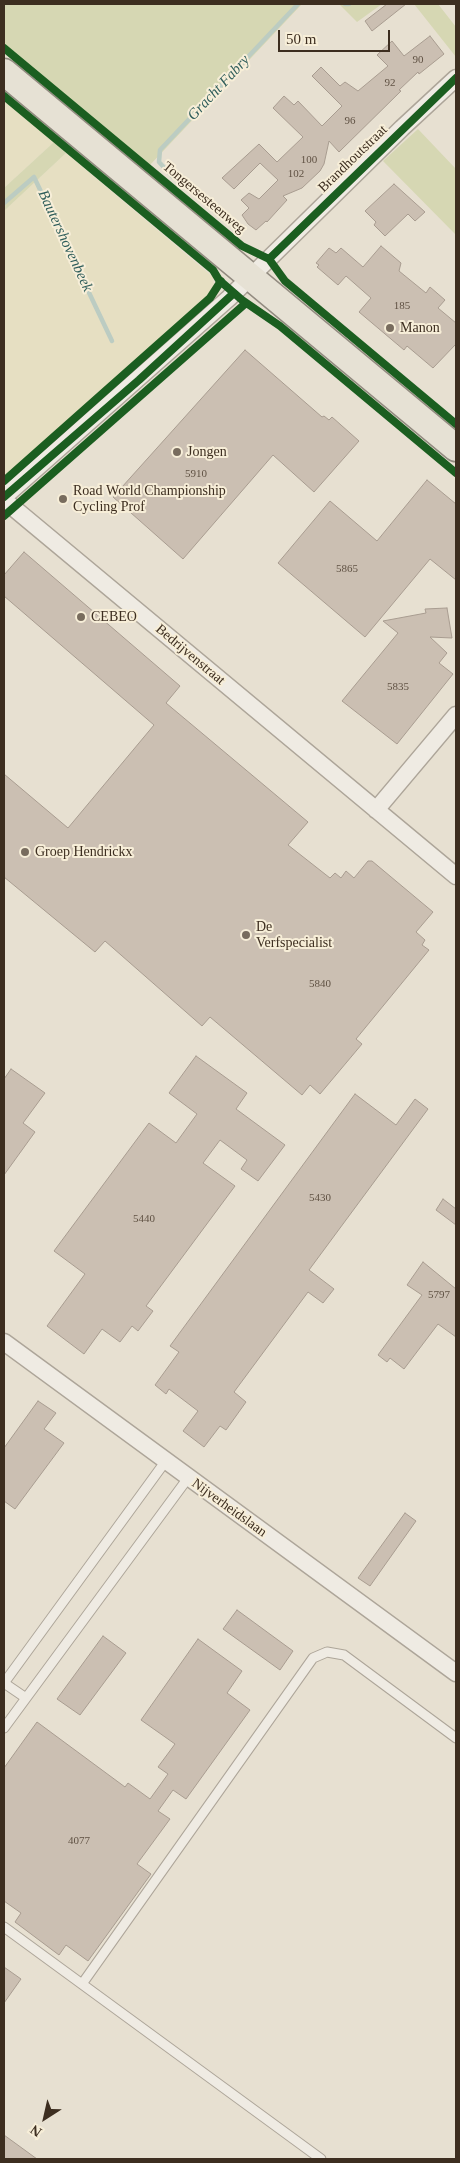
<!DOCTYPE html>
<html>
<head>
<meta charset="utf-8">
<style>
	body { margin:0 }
	#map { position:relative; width:460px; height:2163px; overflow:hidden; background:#e7e0d1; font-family:Georgia,serif }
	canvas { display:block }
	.frame { position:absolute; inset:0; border:5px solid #3d2e20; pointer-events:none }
	.north { position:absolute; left:20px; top:2093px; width:50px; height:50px; -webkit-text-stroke:4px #f7eed8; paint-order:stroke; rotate:215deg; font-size:14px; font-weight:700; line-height:20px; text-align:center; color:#3d2e20 }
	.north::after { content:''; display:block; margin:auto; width:18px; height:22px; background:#3d2e20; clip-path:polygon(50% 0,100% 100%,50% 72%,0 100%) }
	.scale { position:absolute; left:278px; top:30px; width:112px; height:22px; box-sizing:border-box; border:2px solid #3d2e20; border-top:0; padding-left:6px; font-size:15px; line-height:18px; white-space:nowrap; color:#3d2e20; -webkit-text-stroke:4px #f7eed8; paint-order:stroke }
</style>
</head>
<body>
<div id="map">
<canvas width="460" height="2163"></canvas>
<div class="frame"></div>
<div class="north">N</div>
<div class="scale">50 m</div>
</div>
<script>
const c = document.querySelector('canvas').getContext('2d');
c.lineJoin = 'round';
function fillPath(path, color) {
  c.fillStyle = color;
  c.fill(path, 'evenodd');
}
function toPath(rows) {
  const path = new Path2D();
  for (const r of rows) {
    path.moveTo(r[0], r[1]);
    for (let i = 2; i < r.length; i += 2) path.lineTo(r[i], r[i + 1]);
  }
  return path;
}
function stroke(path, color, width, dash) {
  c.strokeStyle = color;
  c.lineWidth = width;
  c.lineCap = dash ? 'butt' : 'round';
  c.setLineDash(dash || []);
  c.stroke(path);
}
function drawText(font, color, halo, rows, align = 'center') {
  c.font = font + ' Georgia,serif';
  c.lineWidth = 4;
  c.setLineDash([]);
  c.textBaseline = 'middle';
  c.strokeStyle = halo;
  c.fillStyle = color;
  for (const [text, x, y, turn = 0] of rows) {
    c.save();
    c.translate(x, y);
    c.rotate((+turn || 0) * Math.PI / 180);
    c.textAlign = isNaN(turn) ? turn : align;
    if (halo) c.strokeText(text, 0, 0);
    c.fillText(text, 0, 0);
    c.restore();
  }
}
fillPath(toPath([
	[4,101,54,142,4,188],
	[66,153,213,277,214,286,200,306,4,479,4,211]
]), '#e6dfc2');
fillPath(toPath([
	[4,4,302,4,150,165,4,44],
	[339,4,382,4,357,22],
	[414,4,438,4,456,27,456,57],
	[418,129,456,169,456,235,383,161],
	[54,142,66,153,4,211,4,188]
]), '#d6d7b3');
stroke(toPath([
	[345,4,349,4],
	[172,176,159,162,160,150,298,4],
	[4,203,34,177,112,341]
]), '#bcccc2', 4.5);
const building = toPath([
	[387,4,406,4,372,31,365,21,387,4],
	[430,36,444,54,419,74,418,72,399,90,401,91,339,152,329,141,324,164,320,171,302,188,283,196,287,200,267,222,266,221,256,230,248,224,242,215,249,208,241,200,249,193,259,199,278,180,260,163,234,189,222,178,259,144,277,162,303,137,273,108,284,96,294,105,298,101,322,126,342,106,312,76,321,67,340,86,345,82,358,91,388,66,377,55,392,41,404,56,430,36],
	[394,184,425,212,415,221,408,214,385,236,374,225,376,222,365,211,394,184],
	[381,246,401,263,399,271,426,293,430,287,445,300,438,308,456,323,456,344,433,368,407,346,404,350,359,312,371,298,346,276,338,285,317,267,319,265,316,263,329,248,336,253,341,248,363,267,381,246],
	[245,350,322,417,324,416,329,420,332,417,359,441,314,492,273,455,183,559,113,497,245,350],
	[427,480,456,504,456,580,430,559,365,637,278,563,330,501,377,541,427,480],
	[24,552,180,686,166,703,308,822,288,845,330,878,335,873,341,878,346,871,354,878,368,861,372,861,433,912,416,932,425,940,422,945,429,950,356,1039,362,1044,320,1094,310,1085,302,1095,210,1017,202,1026,105,941,95,952,4,877,4,774,68,828,154,725,4,596,4,575,24,552],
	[447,608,452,638,430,637,447,653,439,663,453,674,397,744,342,701,398,633,383,621,426,613,425,609,447,608],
	[196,1056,247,1093,236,1109,285,1145,258,1181,241,1169,247,1160,220,1140,203,1163,235,1186,146,1306,153,1311,138,1331,132,1326,120,1342,102,1329,84,1354,47,1326,85,1274,54,1251,149,1123,176,1143,197,1114,169,1093,196,1056],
	[11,1069,45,1093,23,1123,35,1132,4,1175,4,1079,11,1069],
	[355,1094,396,1125,415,1099,428,1109,309,1270,334,1289,323,1303,308,1292,234,1392,246,1402,226,1430,220,1426,204,1447,183,1431,198,1411,169,1389,166,1394,155,1385,179,1352,170,1346,355,1094],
	[443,1199,456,1209,456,1225,436,1210,443,1199],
	[423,1262,456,1289,456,1337,438,1324,404,1369,390,1358,387,1362,378,1355,422,1295,407,1285,423,1262],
	[38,1401,56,1413,44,1429,64,1443,15,1509,4,1501,4,1448,38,1401],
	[405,1513,416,1521,370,1586,358,1578,405,1513],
	[237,1610,293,1651,280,1670,223,1629,237,1610],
	[103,1636,126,1653,80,1715,57,1699,103,1636],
	[198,1639,242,1671,227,1693,250,1710,186,1799,173,1790,158,1811,170,1819,137,1864,151,1874,88,1961,66,1945,59,1955,15,1922,21,1913,4,1901,4,1768,37,1722,125,1787,128,1783,150,1799,168,1774,158,1767,175,1744,141,1720,198,1639],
	[4,1967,21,1979,4,2003,4,1967],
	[4,2135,37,2159,4,2159,4,2135]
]);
fillPath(building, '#cbbfb2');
stroke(building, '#a89c90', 1);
const service = toPath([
	[4,1683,165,1462],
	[4,1683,26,1698],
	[4,1728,188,1478],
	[4,1927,321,2159],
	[82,1984,313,1658,327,1652,344,1655,456,1738]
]);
const minor = toPath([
	[4,497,229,298,402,128,456,78],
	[4,500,456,876],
	[376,810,456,715],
	[4,1342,456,1673]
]);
const primary = toPath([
	[4,72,456,448]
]);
stroke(service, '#ada599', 11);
stroke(minor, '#ada599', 19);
stroke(primary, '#928b80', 29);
stroke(service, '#efebe3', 9);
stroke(minor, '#efebe3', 16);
stroke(primary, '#e6e1d4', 26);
stroke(toPath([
	[4,48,242,246,269,259,285,281,456,424],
	[4,96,213,270,219,280,242,300,280,326,456,473],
	[269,259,456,78],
	[4,481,210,298,221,281],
	[4,497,139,380,234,293],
	[4,516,246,303]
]), '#1b5e20', 8);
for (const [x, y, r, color] of [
	[390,328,5,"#786c5e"],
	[177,452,5,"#786c5e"],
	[63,499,5,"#786c5e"],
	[81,617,5,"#786c5e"],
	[25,852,5,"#786c5e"],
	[246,935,5,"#786c5e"]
]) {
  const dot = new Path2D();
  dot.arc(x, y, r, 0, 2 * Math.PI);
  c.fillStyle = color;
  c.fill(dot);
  stroke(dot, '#f7eed8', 2);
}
drawText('11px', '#605244', null, [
	["90",418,60],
	["92",390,83],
	["96",350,121],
	["100",309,160],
	["102",296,174],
	["185",402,306],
	["5910",196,474],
	["5865",347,569],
	["5835",398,687],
	["5840",320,984],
	["5430",320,1198],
	["5440",144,1219],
	["5797",439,1295],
	["4077",79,1841]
]);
drawText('14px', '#3d2e20', '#f7eed8', [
	["Brandhoutstraat",353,159,-44],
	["Tongersesteenweg",204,198,40],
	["Bedrijvenstraat",190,655,40],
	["Nijverheidslaan",229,1508,36]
]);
drawText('14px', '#3d2e20', '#f7eed8', [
	["Manon",400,328],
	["Jongen",187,452],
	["Road World Championship",73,491],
	["Cycling Prof",73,507],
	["CEBEO",91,617],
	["Groep Hendrickx",35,852],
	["De",256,927],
	["Verfspecialist",256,943]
], 'left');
drawText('italic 15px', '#2f5d5a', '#f7eed8', [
	["Gracht Fabry",219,88,-47],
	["Bautershovenbeek",65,241,65]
]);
</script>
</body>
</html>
